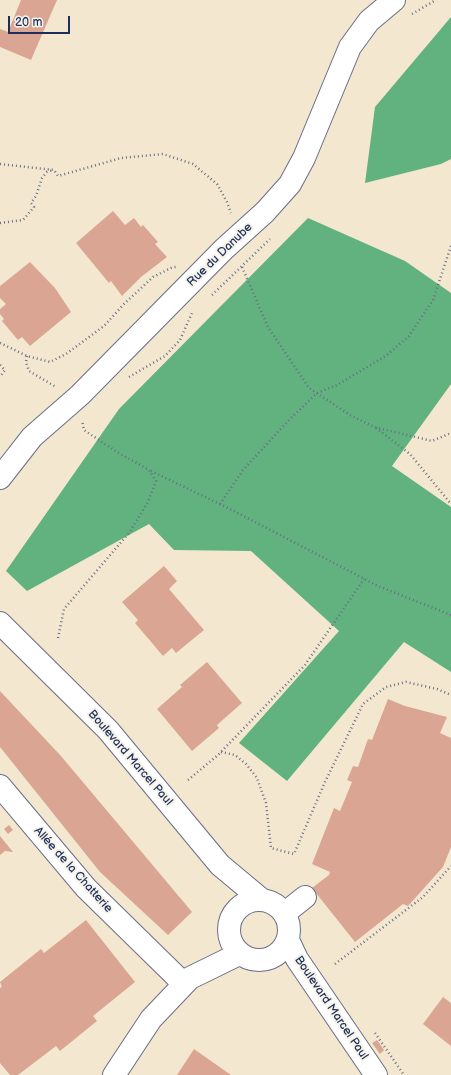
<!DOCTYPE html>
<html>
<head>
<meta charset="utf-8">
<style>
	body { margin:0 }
	#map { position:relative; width:451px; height:1075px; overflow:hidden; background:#f3e7d0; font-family:"Balsamiq Sans",sans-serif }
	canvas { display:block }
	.scale { position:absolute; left:8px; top:16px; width:62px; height:18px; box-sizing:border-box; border:2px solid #1b2f5e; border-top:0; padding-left:5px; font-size:12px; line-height:14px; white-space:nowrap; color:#1b2f5e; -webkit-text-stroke:3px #f7f3e8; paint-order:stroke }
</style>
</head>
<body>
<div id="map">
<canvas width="451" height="1075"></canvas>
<div class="scale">20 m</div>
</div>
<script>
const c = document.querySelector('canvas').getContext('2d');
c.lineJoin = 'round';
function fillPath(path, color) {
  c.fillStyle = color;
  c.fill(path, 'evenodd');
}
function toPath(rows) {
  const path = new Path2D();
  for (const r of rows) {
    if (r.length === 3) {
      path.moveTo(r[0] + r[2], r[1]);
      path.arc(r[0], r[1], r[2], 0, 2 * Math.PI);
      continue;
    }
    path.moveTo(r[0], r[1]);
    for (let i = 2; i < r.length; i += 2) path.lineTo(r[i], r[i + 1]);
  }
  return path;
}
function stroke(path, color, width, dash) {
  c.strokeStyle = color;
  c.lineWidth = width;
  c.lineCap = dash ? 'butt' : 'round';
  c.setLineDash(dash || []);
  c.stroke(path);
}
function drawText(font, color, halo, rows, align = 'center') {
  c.font = font + ' "Balsamiq Sans",sans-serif';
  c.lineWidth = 4;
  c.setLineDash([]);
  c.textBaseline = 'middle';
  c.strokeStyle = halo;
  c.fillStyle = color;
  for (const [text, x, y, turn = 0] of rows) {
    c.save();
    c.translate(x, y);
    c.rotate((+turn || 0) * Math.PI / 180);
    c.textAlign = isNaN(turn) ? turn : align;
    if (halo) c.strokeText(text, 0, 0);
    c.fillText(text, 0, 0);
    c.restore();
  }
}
fillPath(toPath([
	[451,17,451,159,441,164,365,183,375,107],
	[308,218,405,261,451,293,451,384,392,466,451,507,451,672,404,642,287,781,239,743,339,631,251,551,174,550,149,524,27,591,6,571,119,409]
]), '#61b27e');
fillPath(toPath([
	[21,0,57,0,31,60,0,47,0,29,8,32],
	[113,211,125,225,134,218,141,227,143,225,158,242,155,244,167,257,141,277,122,296,111,281,109,283,76,243],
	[30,262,55,288,71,312,30,346,22,337,18,340,2,321,4,319,0,314,0,309,6,304,0,298,0,286],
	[164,566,177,581,169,589,204,630,176,653,172,648,163,656,135,623,138,620,122,602],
	[207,662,242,703,217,725,219,728,192,751,157,709,182,687,180,685],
	[0,691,61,756,192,912,168,935,100,872,0,747],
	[388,699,405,706,447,717,440,733,451,738,451,847,443,867,408,906,403,904,355,942,312,888,329,875,330,872,312,864,334,808,340,811,352,782,347,780,353,766,358,767,368,739,372,740],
	[9,825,13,830,8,834,4,829],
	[0,836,13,852,5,851,0,855],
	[86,920,135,982,93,1016,97,1021,60,1051,56,1046,18,1075,10,1075,0,1063,0,988,2,987,0,982,41,949,44,953],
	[443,997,451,1003,451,1046,423,1024],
	[377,1040,384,1050,380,1054,372,1043],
	[194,1049,231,1075,177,1075]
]), '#daa693');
const minor = toPath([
	[0,478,32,437,80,395,224,249,265,212,290,184,304,158,350,47,369,21,394,0],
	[0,623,108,730,220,865,262,900],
	[0,786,86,888,184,984],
	[259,930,30],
	[285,913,305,897],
	[288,940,297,959,376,1075],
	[114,1075,151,1019,190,978,239,954]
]);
stroke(minor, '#676f86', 24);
stroke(toPath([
	[412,14,436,0],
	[0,164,54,170,58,176,121,158,163,154,193,164,217,184,227,202,231,213],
	[0,223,23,220,34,207,31,203,36,196,42,178,47,172,53,170],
	[242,267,268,327,309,388,350,415,374,427,432,441,451,433],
	[212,295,270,239],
	[0,343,27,356,50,362,66,354,104,326,124,304,153,277,173,267,176,267],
	[27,356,26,362,29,371,56,387],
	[0,365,5,370,0,377],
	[129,377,165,356,180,340,192,313],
	[376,428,410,454,451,504],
	[151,471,228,508,378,586,451,615],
	[220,504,243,470,290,419,317,393,337,385,387,355,409,336,433,300,451,246],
	[58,638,64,609,129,533,148,502,156,481,149,470,117,452,84,430,82,420],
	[221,752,235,755,246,764,257,778,266,803,271,848,294,854,325,782,363,704,386,687,406,682,437,689,451,695],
	[188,780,218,755,305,665,364,579],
	[335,964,423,897,451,866],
	[375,1033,404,1075]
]), '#676f86', 2.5, [1, 3]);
stroke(minor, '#fff', 22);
drawText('12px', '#1b2f5e', '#f7f3e8', [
	["Rue du Danube",220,255,-44],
	["Boulevard Marcel Paul",130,758,49],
	["Allée de la Chatterie",73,870,48],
	["Boulevard Marcel Paul",331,1008,56]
]);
</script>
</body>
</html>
